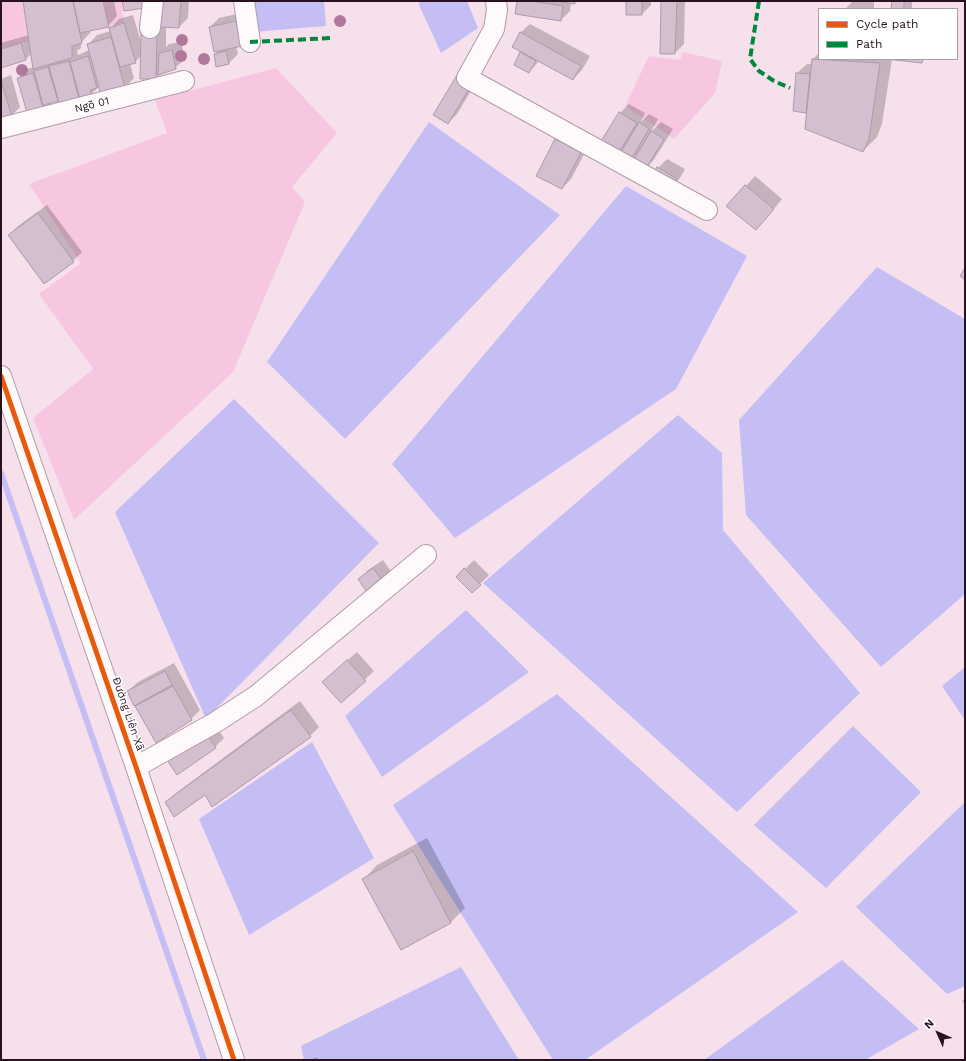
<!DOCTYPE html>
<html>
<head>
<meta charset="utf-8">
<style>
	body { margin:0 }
	#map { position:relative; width:966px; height:1061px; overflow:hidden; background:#f6e0ec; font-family:"Work Sans",sans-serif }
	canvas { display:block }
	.frame { position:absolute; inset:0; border:2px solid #291220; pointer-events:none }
	.legend { position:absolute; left:818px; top:8px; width:140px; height:52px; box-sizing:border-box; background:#fff; border:1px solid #a9a0a6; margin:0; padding:5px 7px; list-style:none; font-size:12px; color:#291220 }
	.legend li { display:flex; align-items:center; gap:8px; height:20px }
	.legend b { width:20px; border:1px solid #a9a0a6 }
	.north { position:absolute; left:918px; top:1013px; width:40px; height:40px; -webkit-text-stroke:3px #fff; paint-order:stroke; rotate:315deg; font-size:11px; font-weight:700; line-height:16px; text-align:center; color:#291220 }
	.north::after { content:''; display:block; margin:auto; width:14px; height:18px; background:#291220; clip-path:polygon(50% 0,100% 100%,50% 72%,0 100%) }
</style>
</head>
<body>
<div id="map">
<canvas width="966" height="1061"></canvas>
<div class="frame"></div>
<ul class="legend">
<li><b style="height:5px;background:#e8590c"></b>Cycle path</li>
<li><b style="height:5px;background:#00873e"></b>Path</li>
</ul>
<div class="north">N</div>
</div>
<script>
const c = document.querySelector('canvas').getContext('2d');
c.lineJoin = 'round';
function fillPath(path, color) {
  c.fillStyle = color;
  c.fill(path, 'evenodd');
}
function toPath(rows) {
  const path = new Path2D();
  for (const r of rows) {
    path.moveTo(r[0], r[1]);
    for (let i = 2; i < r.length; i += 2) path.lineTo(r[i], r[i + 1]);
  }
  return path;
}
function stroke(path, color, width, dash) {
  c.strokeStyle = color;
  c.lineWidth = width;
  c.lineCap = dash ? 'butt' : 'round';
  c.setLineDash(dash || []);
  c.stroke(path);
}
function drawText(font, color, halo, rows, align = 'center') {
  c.font = font + ' "Work Sans",sans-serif';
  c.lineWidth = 3;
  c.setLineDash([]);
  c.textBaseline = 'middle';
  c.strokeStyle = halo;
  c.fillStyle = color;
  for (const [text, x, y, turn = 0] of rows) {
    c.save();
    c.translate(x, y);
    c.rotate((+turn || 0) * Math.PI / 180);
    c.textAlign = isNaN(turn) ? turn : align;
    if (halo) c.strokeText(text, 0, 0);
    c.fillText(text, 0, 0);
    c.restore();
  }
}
fillPath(toPath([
	[1,1,23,1,29,41,1,48],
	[103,1,121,1,124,22,109,27],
	[683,52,722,61,715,93,674,139,625,106,649,56,680,60],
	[276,68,337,133,292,187,305,202,233,372,74,520,33,418,93,369,39,294,81,263,29,184,167,133,155,100]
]), '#f7c7e2');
fillPath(toPath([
	[250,1,324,1,326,26,253,32],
	[423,1,467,1,478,28,441,53,418,3],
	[429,122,560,215,345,439,267,362],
	[626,186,747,256,676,389,455,538,392,464],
	[877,267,965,319,965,594,881,667,746,515,739,420],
	[234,399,379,543,206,719,115,512],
	[678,415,722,453,723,530,860,693,737,812,483,583],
	[466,610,529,672,382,777,345,716],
	[965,667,965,720,942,686],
	[557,694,798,912,585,1060,553,1060,393,805],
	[853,726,921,792,826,888,754,825],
	[312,742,374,858,249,935,199,819],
	[965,802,965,986,947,994,856,907],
	[842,960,919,1029,865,1060,704,1060],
	[461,967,519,1060,304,1060,301,1046]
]), '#c4bef5');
fillPath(toPath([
	[24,1,114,1,117,16,108,26,90,30,90,33,81,43,81,48,77,51,78,55,89,50,88,45,97,35,111,31,110,29,119,19,133,15,141,42,162,1,189,1,188,18,179,27,166,26,166,47,169,44,181,42,185,59,175,68,161,73,156,78,141,56,135,62,130,64,134,78,125,87,100,86,91,94,80,95,78,97,59,98,53,101,44,110,18,78,27,69,34,67,32,53,26,59,1,67,1,43,29,35],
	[518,1,576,1,575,3,571,2,570,11,561,20],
	[627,1,651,1,651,5,642,14],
	[662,1,685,1,684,44,675,53],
	[853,1,874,1,874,9,845,9],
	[893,1,912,1,912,9,892,9],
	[246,12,236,46,238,54,229,63,215,54,219,50,210,27,219,18],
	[530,24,590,56,582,70,573,79,539,61,529,72,515,64,522,51,520,33],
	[819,53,819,59,892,59,882,124,877,137,863,151,808,109,806,112,797,73,807,64,813,64,813,59],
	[481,74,457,114,448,123,434,115],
	[11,75,20,107,11,116,1,119,1,79],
	[629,104,645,113,641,122,649,114,658,119,651,132,661,122,673,129,653,161,644,170,637,154,629,162,625,146,616,156,620,113],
	[565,130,590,143,571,179,562,188,556,139],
	[667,159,685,169,680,178,671,187,658,168],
	[755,176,782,199,765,220,728,206],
	[47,205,82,252,73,261,9,235,18,226],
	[383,560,394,576,385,585,359,580,368,570],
	[474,560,489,575,472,592,457,577],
	[357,652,374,671,341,702,333,673],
	[174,663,200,710,191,719,156,741,128,691,138,682],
	[300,701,319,727,310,736,205,794,166,803,176,793],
	[215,725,224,738,215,747,177,751],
	[427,838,465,908,451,922,402,949,364,879,377,865],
	[965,999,965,1005,962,1001],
	[317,1057,317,1060,310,1060]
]), '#0003');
stroke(toPath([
	[1,473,204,1060]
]), '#c4bef5', 6);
const building = toPath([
	[23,1,73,1,82,43,72,46,72,58,33,69,23,1],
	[73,1,103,1,109,27,80,33,73,1],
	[122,1,152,1,152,7,124,11,122,1],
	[161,1,181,1,179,28,159,27,161,1],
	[517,1,531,1,563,6,561,21,515,14,517,1],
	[555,1,575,1,575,4,555,1],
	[626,1,642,1,642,15,626,15,626,1],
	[661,1,677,1,675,54,660,54,661,1],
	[892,1,904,1,904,9,891,9,892,1],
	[236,21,242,46,214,52,209,27,236,21],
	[124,23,136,63,120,67,109,28,124,23],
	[141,32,157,32,156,79,140,79,141,32],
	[520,32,581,66,573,80,512,47,520,32],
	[111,37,125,88,101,95,87,44,111,37],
	[21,43,26,60,1,68,1,49,21,43],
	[172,50,176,69,158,75,159,53,172,50],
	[226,51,229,64,216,67,214,54,226,51],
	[520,52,536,61,529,73,514,65,520,52],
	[88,56,97,88,90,90,92,95,80,99,70,62,88,56],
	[812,59,880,63,869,139,863,152,805,129,812,59],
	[886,59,923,59,922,63,886,59],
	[69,61,79,98,59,103,49,66,69,61],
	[48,67,58,101,43,105,34,71,48,67],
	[33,73,44,111,28,116,17,78,33,73],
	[796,73,810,74,806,113,793,111,796,73],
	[457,75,472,84,448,124,433,115,457,75],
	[1,84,2,84,12,117,1,120,1,84],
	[619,112,637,123,616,157,598,146,619,112],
	[639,122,649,129,629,163,618,157,639,122],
	[651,131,664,139,644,172,631,164,651,131],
	[555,139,581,152,562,189,536,176,555,139],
	[657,167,677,179,671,188,651,177,657,167],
	[745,185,774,209,756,230,726,206,745,185],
	[38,213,74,262,44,284,8,235,38,213],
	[965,268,965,280,960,276,965,268],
	[373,568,386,586,370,597,358,579,373,568],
	[464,568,481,585,472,593,456,577,464,568],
	[347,660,366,681,341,703,322,682,347,660],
	[165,671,172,685,134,706,127,691,165,671],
	[173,686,192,720,156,743,135,706,173,686],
	[291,710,311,737,212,807,205,795,174,817,165,802,291,710],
	[206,733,216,748,177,775,167,760,206,733],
	[413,851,451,923,401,950,362,879,413,851]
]);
fillPath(building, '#d3bfd0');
stroke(building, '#ac9aa9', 1);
const minor = toPath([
	[244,1,250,42],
	[496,1,497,10,494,29,467,78,707,210],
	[150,28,153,1],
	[1,128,184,81],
	[1,376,136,767,234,1060],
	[136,767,216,722,256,696,426,555]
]);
stroke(minor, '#b09ba7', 22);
stroke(minor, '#fefafc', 20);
stroke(toPath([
	[759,1,750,59,759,71,774,81,790,88],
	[250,42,332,38]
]), '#00873e', 4, [8, 4]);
stroke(toPath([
	[1,376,136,767,234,1060]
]), '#e8590c', 5);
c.fillStyle = '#b1789d';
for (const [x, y] of [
	[340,21],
	[182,40],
	[181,56],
	[204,59],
	[22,70]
]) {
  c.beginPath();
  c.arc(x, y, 6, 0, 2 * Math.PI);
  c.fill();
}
drawText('11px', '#291220', '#fff', [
	["Ngõ 01",92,105,-14],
	["Đường Liên Xã",128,714,71]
]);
</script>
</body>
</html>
